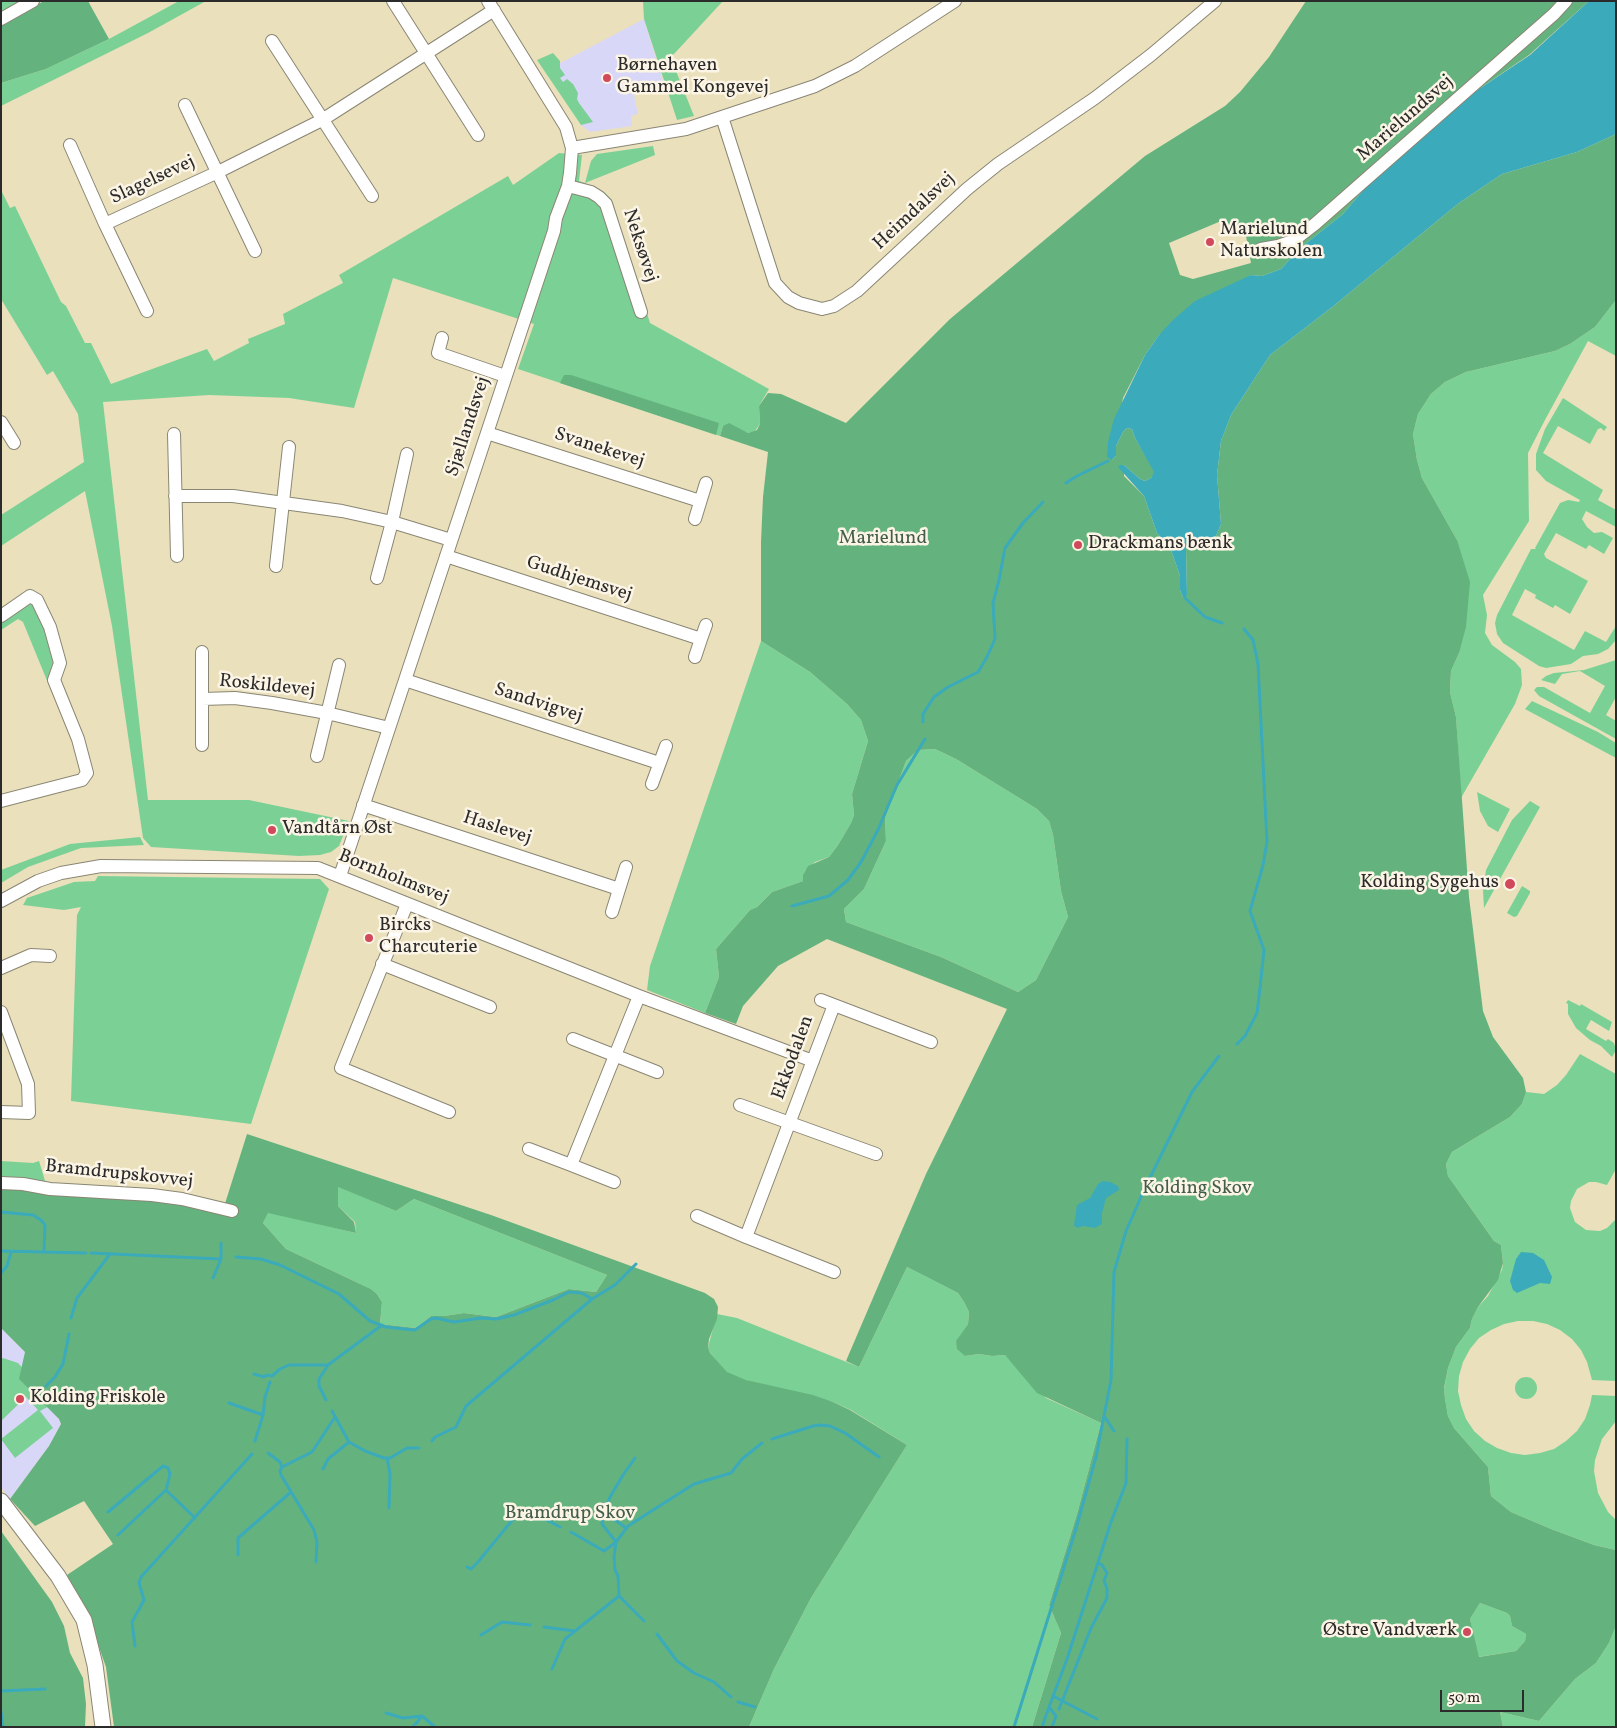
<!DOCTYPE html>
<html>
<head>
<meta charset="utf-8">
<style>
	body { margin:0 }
	#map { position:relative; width:1617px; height:1728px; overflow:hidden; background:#eae0bc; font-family:Vollkorn,serif }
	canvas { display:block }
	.frame { position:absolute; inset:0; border:2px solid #2b2b2b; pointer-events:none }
	.scale { position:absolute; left:1440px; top:1690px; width:84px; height:22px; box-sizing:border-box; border:2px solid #2b2b2b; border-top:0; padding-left:6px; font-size:15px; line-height:18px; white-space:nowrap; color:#2b2b2b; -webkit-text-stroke:4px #fcf5e5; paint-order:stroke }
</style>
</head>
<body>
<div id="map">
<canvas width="1617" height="1728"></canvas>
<div class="frame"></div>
<div class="scale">50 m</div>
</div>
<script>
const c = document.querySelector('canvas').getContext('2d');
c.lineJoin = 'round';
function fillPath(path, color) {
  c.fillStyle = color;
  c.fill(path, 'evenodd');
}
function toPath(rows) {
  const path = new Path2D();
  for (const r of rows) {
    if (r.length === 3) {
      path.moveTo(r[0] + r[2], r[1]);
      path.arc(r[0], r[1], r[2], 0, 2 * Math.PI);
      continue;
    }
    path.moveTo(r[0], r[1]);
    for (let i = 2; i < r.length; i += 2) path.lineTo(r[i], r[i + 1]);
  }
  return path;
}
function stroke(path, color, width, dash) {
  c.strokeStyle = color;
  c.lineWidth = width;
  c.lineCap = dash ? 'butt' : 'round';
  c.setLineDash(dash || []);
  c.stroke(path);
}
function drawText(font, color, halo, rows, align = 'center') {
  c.font = font + ' Vollkorn,serif';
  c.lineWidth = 5;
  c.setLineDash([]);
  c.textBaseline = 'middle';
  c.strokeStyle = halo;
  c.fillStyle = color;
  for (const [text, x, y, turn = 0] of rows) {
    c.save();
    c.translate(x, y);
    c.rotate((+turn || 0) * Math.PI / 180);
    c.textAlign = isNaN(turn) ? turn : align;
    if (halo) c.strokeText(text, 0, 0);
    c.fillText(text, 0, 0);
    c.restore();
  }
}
fillPath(toPath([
	[644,19,665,87,634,95,638,114,631,116,632,126,590,132,581,125,547,70],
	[1,1328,25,1352,61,1424,49,1446,10,1499,1,1487]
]), '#d9d7f8');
fillPath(toPath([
	[1,1,25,1,1,14],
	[179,1,206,1,148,33,1,106,1,83,46,69,109,39],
	[643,1,723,1,674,54,670,56,694,116,677,120,644,19],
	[553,53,560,61,560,68,565,75,560,78,563,82,567,79,573,84,578,93,577,99,579,103,593,122,581,125,537,60],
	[653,146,655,155,585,183,604,192,612,200,650,323,769,389,759,406,760,424,755,431,748,433,723,426,720,436,518,369,534,324,393,278,354,408,289,398,209,395,103,402,148,800,249,800,349,821,339,846,331,852,320,855,299,856,151,847,143,838,112,626,85,491,1,546,1,515,84,462,78,414,53,371,47,375,1,299,1,190,10,208,15,206,61,302,66,306,85,343,91,343,111,384,207,349,214,361,249,343,248,339,285,324,283,314,343,283,339,275,508,176,513,185,559,153,582,155,579,181,585,183,591,161,597,154],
	[1616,300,1616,356,1588,341,1546,418,1528,453,1529,521,1483,595,1487,615,1485,633,1492,645,1515,662,1521,669,1522,685,1515,704,1461,798,1456,717,1450,692,1451,671,1459,653,1457,540,1422,478,1417,460,1413,434,1418,414,1431,394,1445,382,1466,372,1555,351,1570,344,1595,327],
	[1563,398,1607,427,1604,431,1601,428,1598,429,1590,444,1558,426,1543,453,1603,490,1598,500,1616,510,1616,527,1586,511,1582,519,1587,527,1594,533,1602,532,1613,538,1604,554,1589,545,1586,549,1556,533,1544,554,1546,558,1588,581,1570,614,1555,605,1553,608,1535,598,1536,595,1525,589,1512,615,1574,650,1585,631,1606,642,1616,626,1616,640,1608,649,1598,654,1583,656,1571,664,1546,668,1539,666,1503,643,1497,634,1495,623,1497,615,1531,549,1536,549,1535,548,1560,503,1568,500,1579,502,1580,500,1546,481,1536,470,1536,454,1545,429],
	[31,602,44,621,53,663,48,683,23,622,18,619,1,630,1,622],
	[761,641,810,672,847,704,861,720,868,741,852,794,854,815,851,823,838,845,829,857,815,862,805,871,803,881,772,892,757,907,750,910,716,949,719,977,705,1013,647,990,650,966],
	[1616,660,1616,697,1606,715,1616,721,1616,739,1539,696,1534,690,1537,687,1544,687,1590,713,1605,686,1580,671,1562,674,1555,684,1541,680,1546,676,1554,673,1584,670],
	[1532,701,1598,732,1616,743,1616,758,1525,709],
	[935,749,956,759,1037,809,1049,821,1053,835,1061,891,1068,917,1036,980,1018,992,941,957,846,922,844,909,864,889,886,841,885,818,906,761,918,750],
	[1477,792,1510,809,1498,832,1488,826,1480,811],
	[1530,801,1540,807,1484,908,1483,890,1486,870,1512,820],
	[140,837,144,845,81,848,28,867,1,883,1,870,70,844],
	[98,876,320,879,329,889,251,1124,71,1101,77,915,81,907,64,910,23,905,27,898,74,882,95,881],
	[1522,886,1530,891,1530,893,1517,916,1514,917,1507,913],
	[1568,1000,1580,1006,1581,1004,1612,1022,1609,1031,1591,1020,1586,1029,1606,1041,1608,1039,1614,1043,1616,1050,1612,1057,1601,1046,1590,1040,1576,1028,1568,1014,1568,1004,1566,1003],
	[1580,1054,1616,1074,1616,1169,1607,1185,1596,1182,1589,1182,1577,1189,1571,1201,1570,1208,1575,1222,1586,1230,1600,1231,1607,1228,1616,1219,1616,1381,1592,1380,1587,1362,1581,1350,1572,1339,1560,1330,1547,1324,1533,1321,1518,1321,1504,1324,1491,1330,1479,1338,1470,1349,1463,1362,1459,1376,1458,1391,1461,1405,1466,1419,1474,1431,1485,1441,1497,1448,1511,1453,1525,1455,1540,1453,1554,1449,1566,1441,1577,1431,1585,1419,1590,1405,1592,1395,1616,1396,1616,1421,1602,1439,1595,1460,1594,1471,1598,1493,1608,1512,1616,1520,1616,1550,1594,1545,1551,1529,1511,1512,1491,1496,1488,1467,1454,1428,1448,1416,1445,1399,1444,1389,1448,1368,1456,1347,1470,1328,1472,1319,1478,1307,1488,1296,1502,1270,1503,1263,1501,1245,1494,1241,1448,1176,1446,1164,1452,1152,1510,1117,1522,1104,1526,1092,1544,1094,1557,1085,1566,1075],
	[1,1161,33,1163,39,1161,46,1184,1,1179],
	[337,1186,396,1211,414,1199,607,1275,596,1292,569,1289,496,1317,464,1313,444,1316,431,1316,416,1328,380,1324,382,1302,377,1294,371,1289,286,1249,263,1223,268,1212,356,1233,355,1222,338,1206],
	[907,1267,958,1293,964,1302,969,1312,968,1324,956,1342,965,1356,979,1354,992,1356,1005,1355,1046,1398,1101,1423,1077,1514,1049,1605,1061,1633,1032,1727,749,1727,774,1669,811,1598,907,1445,851,1410,833,1402,745,1380,727,1373,710,1353,708,1347,717,1314,737,1318,859,1367],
	[3,1358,18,1363,55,1403,40,1411,53,1428,15,1458,1,1439,38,1410,26,1397,1,1421,1,1359],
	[1526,1388,11],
	[1480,1603,1507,1613,1510,1616,1512,1626,1526,1634,1525,1641,1516,1651,1478,1657,1470,1619],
	[1616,1626,1616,1727,1503,1727,1500,1712,1539,1721,1575,1679,1596,1663,1609,1643]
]), '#7bd195');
fillPath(toPath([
	[44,1,88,1,109,39,46,69,1,83,1,24],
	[1306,1,1589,1,1529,55,1476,91,1382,171,1365,188,1343,214,1299,249,1281,269,1262,276,1251,275,1159,335,1145,355,1123,398,1112,460,1116,456,1116,446,1123,432,1127,428,1132,429,1135,438,1155,472,1151,478,1145,481,1140,479,1124,465,1124,476,1144,496,1157,533,1171,550,1180,576,1180,590,1183,597,1187,595,1186,547,1197,539,1212,539,1216,536,1221,524,1217,475,1221,441,1231,415,1270,355,1331,308,1459,203,1502,174,1577,152,1616,134,1616,300,1595,327,1570,344,1555,351,1466,372,1445,382,1431,394,1418,414,1413,434,1417,460,1422,478,1457,540,1470,582,1466,627,1459,653,1451,671,1450,692,1456,717,1469,897,1483,1011,1493,1037,1523,1078,1526,1092,1522,1104,1510,1117,1452,1152,1446,1164,1448,1176,1494,1241,1501,1245,1503,1263,1498,1280,1478,1307,1472,1319,1470,1328,1456,1347,1448,1368,1444,1388,1445,1399,1448,1416,1454,1428,1488,1467,1491,1496,1511,1512,1551,1529,1594,1545,1616,1550,1616,1626,1609,1643,1596,1663,1575,1679,1539,1721,1500,1712,1503,1727,1032,1727,1061,1633,1049,1605,1077,1514,1101,1423,1037,1393,1005,1355,992,1356,979,1354,965,1356,957,1349,956,1341,968,1324,969,1312,964,1302,958,1293,907,1267,859,1367,846,1361,926,1174,1007,1009,827,939,778,966,743,1006,736,1024,705,1013,719,977,716,949,750,910,757,907,772,892,803,881,803,875,808,866,829,857,838,845,851,823,854,815,852,794,868,741,861,720,847,704,810,672,761,641,761,542,763,497,768,452,720,436,723,426,729,423,748,433,757,430,760,424,759,406,768,393,781,394,846,423,950,319,1145,156,1225,106,1240,92,1269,57],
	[1221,221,1246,236,1251,263,1193,279,1180,275,1169,243],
	[935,749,956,759,1037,809,1049,821,1053,835,1061,891,1068,917,1036,980,1018,992,941,957,846,922,844,909,864,889,886,841,885,818,906,761,918,750],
	[1480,1603,1507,1613,1510,1616,1512,1626,1526,1634,1525,1641,1516,1651,1479,1657,1470,1619],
	[564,375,571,375,719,423,716,435,560,383],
	[247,1134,491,1215,705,1293,714,1299,718,1307,717,1319,709,1339,708,1347,710,1353,727,1372,746,1380,813,1395,833,1402,850,1410,907,1445,811,1598,774,1669,749,1727,114,1727,106,1667,88,1616,67,1575,113,1544,84,1501,35,1526,10,1499,49,1446,61,1424,59,1419,19,1379,25,1352,1,1328,1,1189,157,1200,222,1213],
	[338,1187,396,1211,414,1199,607,1275,596,1292,569,1289,496,1317,464,1313,444,1316,431,1316,416,1328,380,1324,382,1302,377,1294,371,1289,286,1249,263,1223,268,1213,356,1233,354,1222,338,1206],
	[1,1531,52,1602,64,1626,70,1653,83,1678,86,1704,85,1727,1,1727]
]), '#64b37e');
fillPath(toPath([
	[1589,1,1616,1,1616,134,1577,152,1502,174,1459,203,1331,308,1270,355,1231,415,1221,441,1217,475,1221,524,1216,536,1212,539,1197,539,1186,547,1187,595,1185,598,1183,597,1180,590,1180,576,1171,550,1157,533,1144,496,1118,467,1120,465,1124,465,1140,479,1145,481,1151,478,1154,472,1135,438,1132,429,1127,428,1123,432,1116,446,1116,456,1112,460,1107,457,1108,442,1114,419,1145,355,1159,335,1174,319,1195,301,1251,275,1262,276,1281,269,1299,249,1343,214,1365,188,1382,171,1476,91,1530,55],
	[1103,1181,1110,1182,1118,1186,1119,1190,1106,1198,1102,1213,1102,1224,1095,1228,1083,1226,1077,1228,1074,1225,1077,1205,1090,1198,1098,1184],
	[1521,1252,1533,1253,1544,1260,1552,1277,1550,1284,1540,1283,1517,1293,1513,1290,1510,1281,1516,1259]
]), '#3baaba');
stroke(toPath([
	[1066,483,1077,476,1108,461],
	[1185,598,1205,617,1222,623],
	[923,722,923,714,934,697,948,687,978,672,987,657,995,639,993,603,999,580,1005,548,1023,523,1043,502],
	[792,906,829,896,848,880,861,862,878,830,897,785,925,739],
	[1237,1044,1245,1036,1257,1013,1260,988,1264,950,1250,911,1263,865,1267,842,1258,664,1253,640,1244,629],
	[1,1212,33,1215,41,1220,45,1225,44,1251],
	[1,1251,86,1253],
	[91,1253,221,1259],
	[236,1257,261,1259,280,1265,339,1294,370,1321,386,1327,404,1329,415,1330,431,1319,436,1318,454,1322,481,1318,496,1319,514,1315,553,1300,569,1292,582,1293,592,1299],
	[1,1273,7,1266,11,1252],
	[213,1278,221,1259,221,1243],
	[71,1318,77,1298,110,1254],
	[254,1374,264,1377,267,1375,272,1376,280,1369,289,1365,328,1365,382,1325],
	[46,1386,55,1377,63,1364,69,1334],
	[326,1400,319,1386,319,1379,328,1365],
	[229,1403,263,1415],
	[332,1411,349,1442,365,1451,384,1458,390,1458,407,1448,419,1448],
	[1104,1416,1114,1431],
	[772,1439,813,1426,820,1425,830,1426,845,1433,879,1457],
	[255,1441,263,1415,265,1397,270,1382],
	[432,1441,435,1437,456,1427,466,1406,592,1299,615,1285,636,1264],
	[268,1453,280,1462,282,1467],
	[387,1458,390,1474,389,1508],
	[635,1458,623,1475,610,1497,603,1514,602,1524,616,1542,614,1557,615,1570,618,1576,619,1596,644,1621],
	[323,1469,328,1459,349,1442],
	[108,1512,163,1466,168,1468,170,1474,166,1490,195,1518],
	[604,1512,626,1528],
	[571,1532,604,1551,616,1542,628,1526,694,1484,731,1473,742,1459,762,1443],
	[118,1535,166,1490],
	[238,1555,238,1538,291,1492],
	[316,1562,317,1542,314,1530,281,1475,280,1471,282,1467,312,1452,335,1417],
	[467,1567,471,1569,478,1562,514,1518,524,1512,530,1511,560,1527],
	[544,1627,575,1631],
	[657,1634,677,1661,694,1673,714,1682,731,1697],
	[481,1635,502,1622,530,1625],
	[135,1646,132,1622,144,1600,139,1583,141,1577,252,1454],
	[552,1669,565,1639,619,1596],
	[1,1691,45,1689],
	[1053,1696,1097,1719],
	[738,1702,755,1707],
	[1059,1709,1091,1628,1107,1598,1107,1588,1104,1581,1107,1573,1102,1565,1098,1563],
	[1,1712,3,1727],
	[386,1713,403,1718,422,1716,435,1727],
	[413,1727,422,1716],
	[1014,1727,1075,1532,1096,1457,1111,1380,1114,1272,1126,1231,1145,1188,1192,1092,1219,1056],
	[1042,1727,1049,1707],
	[1052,1727,1056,1716,1049,1707,1067,1659,1111,1522,1126,1483,1127,1439]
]), '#3baaba', 3);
const minor = toPath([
	[393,1,478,135],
	[1,19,33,1],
	[272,41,372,196],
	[185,105,255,251],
	[722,117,775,283,788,297,799,303,822,309,834,306,857,291,967,189,998,164,1095,98,1151,55,1215,1],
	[70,145,105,224,218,172,322,120,494,10],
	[572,148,686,129,815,86,855,66,955,1],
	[568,186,591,192,599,197,606,204,641,312],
	[105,224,147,311],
	[1261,249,1278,246,1293,241,1315,224,1554,14,1566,1],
	[442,338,438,353,505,376],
	[1,422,14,443],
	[487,433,700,501],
	[174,434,177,556],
	[175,496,233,496,342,511,392,522,451,540],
	[695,519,706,483],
	[446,556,701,639,695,657],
	[276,566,289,447],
	[377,578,392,522,407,454],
	[1,616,30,596,37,600,50,627,60,663,54,680,78,739,87,773,82,780,1,801],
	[701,639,706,625],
	[405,680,659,763],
	[202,699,235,698,272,703,327,713,389,728],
	[202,745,202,652],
	[317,756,339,665],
	[652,784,666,746],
	[363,805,619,889],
	[340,876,554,231,556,218,568,186,570,173,572,148,566,127,488,1],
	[1,901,38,881,61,873,101,866,318,868,639,996,813,1061],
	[407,904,341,1068,449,1112],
	[612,912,626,867],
	[382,964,490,1007],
	[1,968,31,955,50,956],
	[821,1000,834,1005,746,1237,834,1272],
	[834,1005,931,1042],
	[1,1012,28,1084,29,1113,1,1112],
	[573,1039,657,1072],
	[740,1105,876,1154],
	[529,1149,571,1165],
	[614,1182,571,1165,639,996],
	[1,1183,23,1184,50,1189,152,1195,182,1199,232,1211],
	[697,1216,746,1237]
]);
const tertiary = toPath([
	[1,1501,58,1576,84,1620,95,1665,103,1727]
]);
stroke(minor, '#8a8674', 14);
stroke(tertiary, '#8a8674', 17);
stroke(minor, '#fff', 12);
stroke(tertiary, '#fff', 15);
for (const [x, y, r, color] of [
	[607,78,5,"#d1495b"],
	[1210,242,5,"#d1495b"],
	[1078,545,5,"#d1495b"],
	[272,830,5,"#d1495b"],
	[1510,884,6,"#d1495b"],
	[369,938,5,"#d1495b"],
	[20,1399,5,"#d1495b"],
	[1467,1632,5,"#d1495b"]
]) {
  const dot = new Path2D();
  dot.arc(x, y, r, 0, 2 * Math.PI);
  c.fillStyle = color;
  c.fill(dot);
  stroke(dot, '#fcf5e5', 2);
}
drawText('19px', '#2b2b2b', '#fcf5e5', [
	["Børnehaven",617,67],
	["Gammel Kongevej",617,89],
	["Marielund",1220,231],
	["Naturskolen",1220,253],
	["Drackmans bænk",1088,545],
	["Vandtårn Øst",282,830],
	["Kolding Sygehus",1499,884,"right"],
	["Bircks",379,927],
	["Charcuterie",379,949],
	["Kolding Friskole",30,1399],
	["Østre Vandværk",1457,1632,"right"]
], 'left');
drawText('19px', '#2b2b2b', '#fcf5e5', [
	["Marielundsvej",1406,119,-41],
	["Slagelsevej",153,181,-25],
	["Heimdalsvej",915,212,-43],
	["Neksøvej",639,246,72],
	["Sjællandsvej",469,427,-72],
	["Svanekevej",599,449,18],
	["Gudhjemsvej",579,580,18],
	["Roskildevej",267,687,6],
	["Sandvigvej",538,704,18],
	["Haslevej",497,829,18],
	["Bornholmsvej",393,878,22],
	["Ekkodalen",794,1058,-70],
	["Bramdrupskovvej",119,1175,6]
]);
drawText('19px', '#435d4b', '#fcf5e5', [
	["Marielund",883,540],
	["Kolding Skov",1197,1190],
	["Bramdrup Skov",570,1515]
]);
</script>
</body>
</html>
